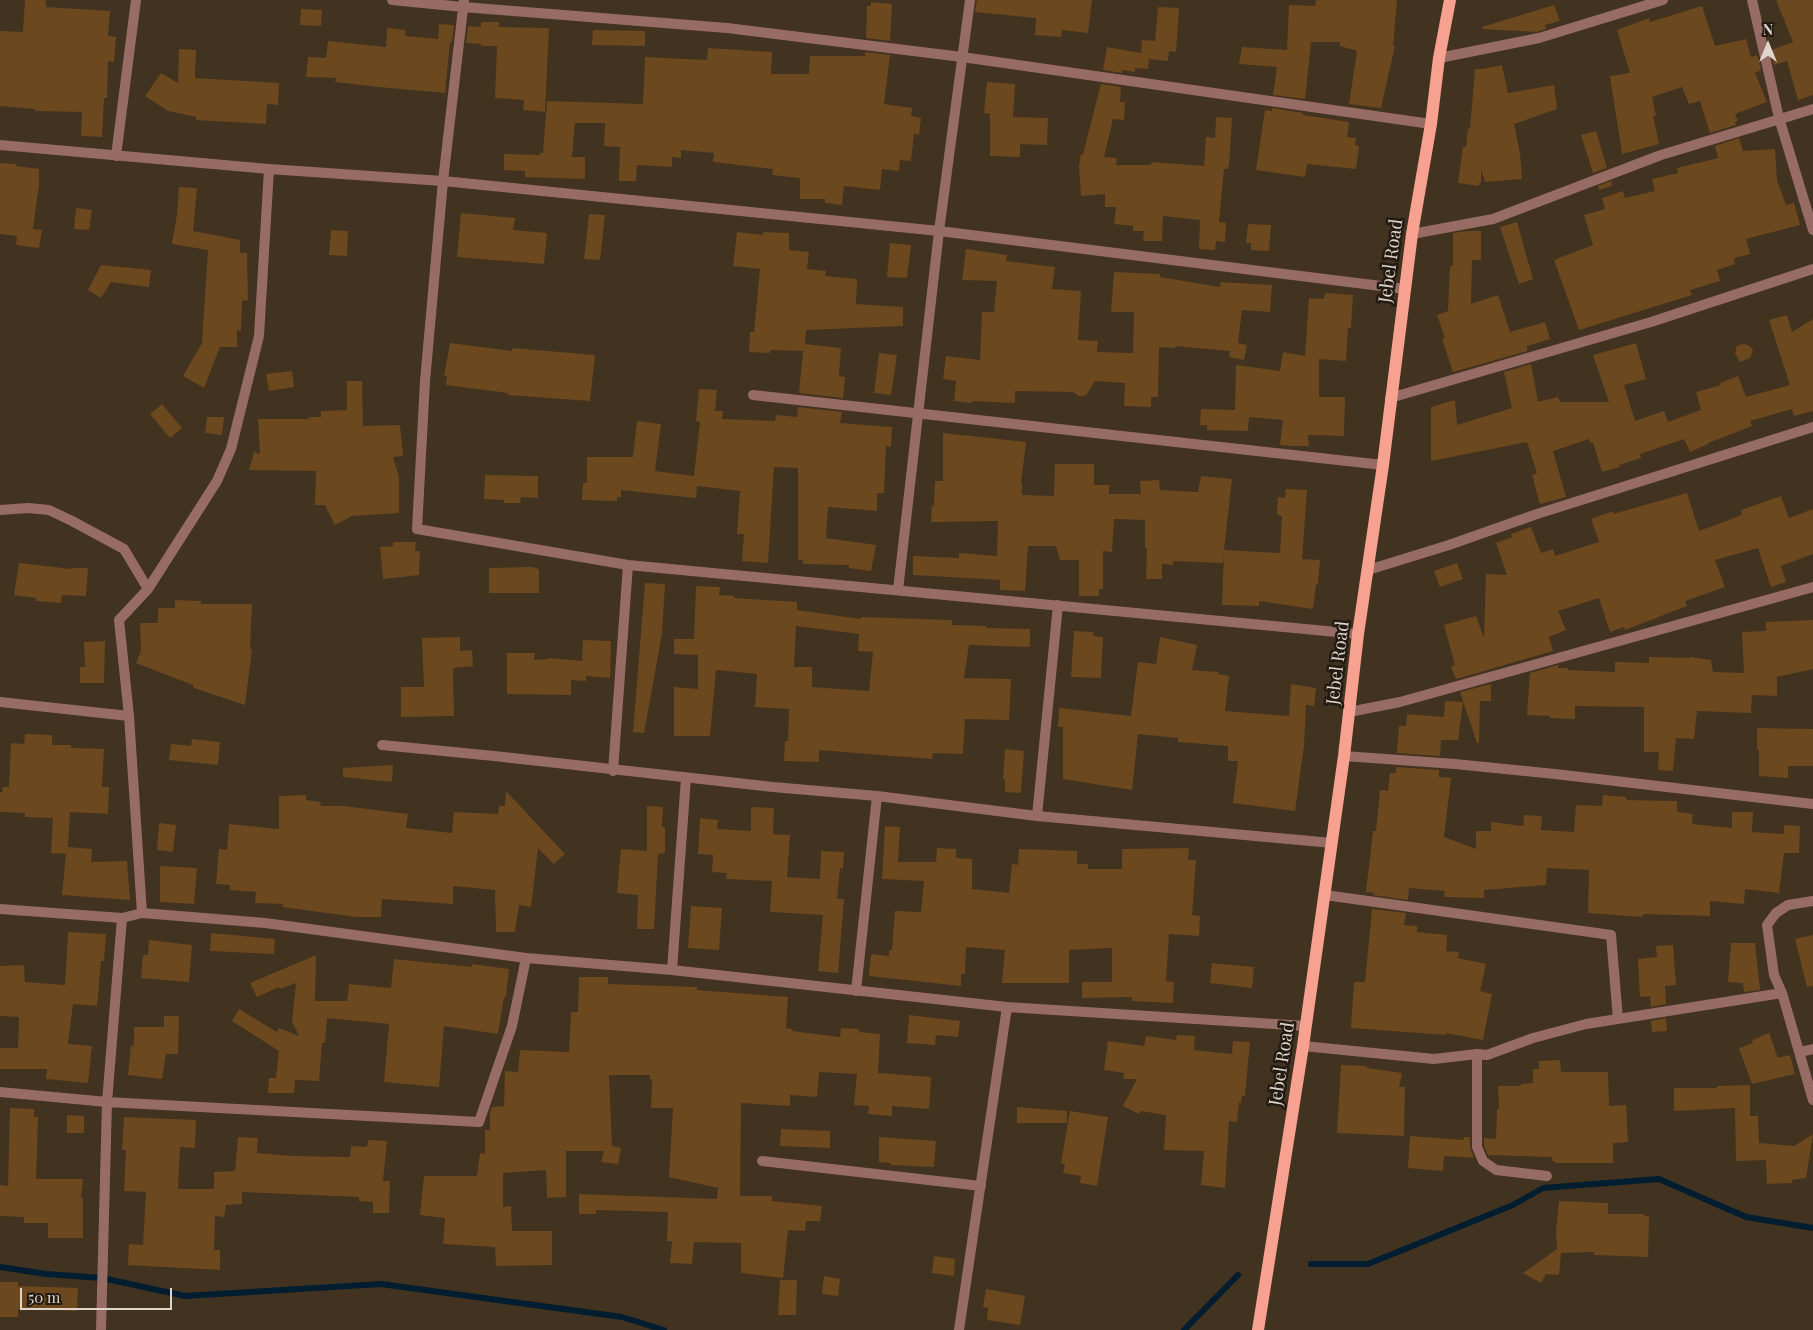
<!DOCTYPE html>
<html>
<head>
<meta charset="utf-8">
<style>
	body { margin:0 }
	#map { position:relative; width:1813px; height:1330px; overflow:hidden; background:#423220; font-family:"Playfair Display",serif }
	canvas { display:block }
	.north { position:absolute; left:1743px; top:20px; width:50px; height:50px; -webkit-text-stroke:4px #231b13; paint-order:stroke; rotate:0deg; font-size:14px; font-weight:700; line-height:20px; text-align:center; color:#e0d5ca }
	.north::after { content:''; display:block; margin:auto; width:18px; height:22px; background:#e0d5ca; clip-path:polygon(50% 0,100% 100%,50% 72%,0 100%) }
	.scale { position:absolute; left:20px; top:1288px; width:152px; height:22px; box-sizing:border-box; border:2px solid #e0d5ca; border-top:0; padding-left:6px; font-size:15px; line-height:18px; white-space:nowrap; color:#e0d5ca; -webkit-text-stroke:4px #231b13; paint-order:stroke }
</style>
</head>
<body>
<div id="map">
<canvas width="1813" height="1330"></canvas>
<div class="north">N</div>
<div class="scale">50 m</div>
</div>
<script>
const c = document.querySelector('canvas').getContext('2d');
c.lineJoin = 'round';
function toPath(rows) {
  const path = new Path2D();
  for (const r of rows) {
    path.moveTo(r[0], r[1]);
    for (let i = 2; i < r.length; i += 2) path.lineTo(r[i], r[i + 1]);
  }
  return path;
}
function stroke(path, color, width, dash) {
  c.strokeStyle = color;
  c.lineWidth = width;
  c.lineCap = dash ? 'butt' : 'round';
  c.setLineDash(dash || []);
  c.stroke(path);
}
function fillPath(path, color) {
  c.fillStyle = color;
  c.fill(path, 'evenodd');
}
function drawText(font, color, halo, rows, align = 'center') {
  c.font = font + ' "Playfair Display",serif';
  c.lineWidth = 5;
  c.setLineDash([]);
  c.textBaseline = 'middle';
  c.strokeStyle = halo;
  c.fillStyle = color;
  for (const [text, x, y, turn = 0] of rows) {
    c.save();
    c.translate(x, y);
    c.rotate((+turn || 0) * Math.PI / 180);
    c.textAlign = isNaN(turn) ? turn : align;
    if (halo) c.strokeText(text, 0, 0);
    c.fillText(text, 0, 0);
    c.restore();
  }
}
stroke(toPath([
	[1311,1264,1368,1264,1513,1205,1543,1188,1659,1179,1746,1217,1813,1228],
	[0,1267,46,1274,102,1278,185,1296,381,1284,622,1317,664,1330],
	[1184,1330,1238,1275]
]), '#001e30', 6);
fillPath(toPath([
	[25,0,46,0,46,7,110,11,108,36,116,37,114,62,108,61,107,98,104,98,102,137,81,136,82,112,35,111,35,109,0,106,0,31,23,32],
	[977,0,1092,0,1088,33,1062,30,1061,37,1035,35,1036,18,975,12],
	[1316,0,1397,0,1393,46,1395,46,1381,108,1349,104,1357,51,1340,46,1340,42,1311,42,1305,99,1273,95,1277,67,1239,64,1242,47,1287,50,1289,5,1315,6],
	[1776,0,1813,0,1813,95,1798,100,1787,61,1774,65,1771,50,1793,42],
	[871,2,892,4,890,41,866,38,867,6,871,6],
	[1554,5,1560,21,1545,25,1546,29,1536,32,1483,29,1482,27],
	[1702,6,1715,46,1746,39,1751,57,1757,55,1761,70,1755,73,1767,102,1735,114,1738,121,1735,122,1736,125,1710,133,1700,101,1689,104,1682,87,1652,97,1656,116,1653,116,1659,144,1622,154,1610,76,1630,73,1617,30,1649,18,1650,22],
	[1158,7,1179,8,1176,52,1169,51,1168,61,1149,59,1148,69,1135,68,1135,72,1122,70,1122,73,1103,70,1107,47,1141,53,1142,40,1155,41],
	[301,9,322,10,321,26,300,25],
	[481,22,499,22,499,27,549,28,545,112,523,110,524,100,495,98,497,46,481,46,481,44,466,43,468,26,481,27],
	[439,24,454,25,452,42,450,42,445,93,379,87,335,82,336,78,306,77,308,57,326,58,328,41,386,47,387,28,405,30,405,36,438,39],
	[593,30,645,31,645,46,592,45],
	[708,48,772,52,771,74,809,74,810,56,865,56,865,52,890,55,884,104,912,108,911,116,921,118,919,135,914,134,911,161,900,160,899,171,882,169,880,190,844,186,842,205,825,203,825,199,800,199,800,178,772,175,773,169,713,162,714,153,681,150,681,158,672,157,672,167,637,165,636,181,619,181,620,147,604,146,605,123,575,123,572,157,585,157,585,179,525,177,525,171,504,170,504,154,540,155,540,153,543,153,547,101,643,104,645,57,707,60],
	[179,49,196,50,195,78,279,83,278,105,267,104,266,124,196,120,196,117,168,111,145,96,161,73,178,83],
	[1502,65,1508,93,1554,85,1557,109,1514,124,1520,153,1522,179,1485,182,1481,169,1481,183,1479,183,1479,186,1458,183,1463,147,1466,147,1468,128,1470,129,1475,69,1483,69],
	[987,82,1015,84,1013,117,1048,118,1047,145,1020,144,1020,157,990,156,990,114,984,113],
	[1101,84,1121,87,1120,102,1125,102,1124,120,1113,119,1104,157,1117,158,1116,165,1151,165,1152,162,1204,166,1206,137,1215,138,1216,117,1232,118,1229,167,1228,166,1228,169,1224,169,1219,222,1226,223,1225,242,1216,241,1215,250,1199,249,1200,220,1163,216,1162,241,1143,241,1144,231,1133,231,1133,226,1114,224,1116,207,1105,207,1105,194,1081,196,1079,166,1081,154,1083,154],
	[1272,108,1303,113,1303,115,1349,122,1347,137,1356,138,1355,145,1359,146,1356,169,1307,164,1305,177,1256,170,1265,110,1272,111],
	[1596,131,1607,168,1593,173,1581,135],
	[1739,138,1743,151,1775,149,1777,181,1786,205,1794,203,1800,225,1746,239,1750,254,1734,258,1735,264,1717,270,1720,281,1690,290,1692,295,1579,330,1554,260,1593,245,1584,215,1605,209,1602,198,1623,191,1625,198,1655,191,1652,179,1678,173,1677,168,1718,158,1715,146],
	[0,163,16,164,16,166,39,169,39,185,33,229,42,230,39,248,16,245,17,236,0,234],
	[1611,181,1612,186,1599,190,1598,186],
	[179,187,197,188,193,231,240,240,240,253,247,253,248,300,242,301,241,331,237,330,237,347,220,347,204,388,183,376,202,343,208,250,172,244,177,214],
	[76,208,92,210,89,230,74,229],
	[461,213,515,218,513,230,547,233,544,264,457,257],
	[589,214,605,215,600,260,584,259],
	[1517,222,1533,279,1519,284,1500,227],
	[1248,224,1271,225,1269,251,1251,250,1251,243,1246,243],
	[331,230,348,231,347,256,329,255],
	[1467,231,1481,231,1481,260,1472,260,1471,304,1498,295,1510,332,1545,322,1550,339,1527,346,1527,351,1453,372,1442,339,1445,338,1437,315,1448,311,1450,266,1453,266,1453,233],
	[737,232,763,235,763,232,789,233,789,250,809,252,807,269,826,271,825,276,857,279,856,304,903,307,903,326,806,330,805,344,841,348,839,376,845,377,843,398,799,393,803,351,770,350,770,353,749,352,750,332,754,332,760,269,733,266],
	[890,243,911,245,907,278,887,277],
	[966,249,1007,255,1006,261,1055,267,1052,289,1081,291,1078,340,1098,341,1097,352,1133,353,1134,312,1111,312,1114,272,1160,274,1160,277,1220,287,1221,282,1272,285,1270,312,1242,310,1238,343,1247,345,1244,360,1229,357,1230,351,1175,346,1175,348,1159,347,1158,397,1151,397,1151,407,1124,406,1125,383,1095,381,1087,394,1084,396,1079,396,1073,392,1015,391,1015,403,972,401,972,403,954,401,956,381,943,379,946,356,980,360,982,312,994,312,997,281,962,280],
	[101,265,151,270,149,287,111,282,101,298,88,290],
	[1325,293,1353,295,1351,328,1348,328,1346,361,1319,359,1319,397,1345,397,1344,436,1308,435,1309,446,1292,446,1280,445,1283,420,1249,417,1248,431,1207,430,1207,425,1200,425,1201,409,1235,410,1236,365,1280,371,1283,352,1305,356,1309,298,1324,299],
	[1787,315,1792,332,1813,319,1813,411,1794,416,1792,409,1750,421,1752,426,1708,443,1708,444,1690,452,1684,439,1640,454,1641,458,1619,465,1620,467,1602,472,1593,442,1591,443,1589,439,1553,451,1566,497,1540,504,1532,475,1537,473,1527,442,1431,461,1431,407,1455,400,1457,425,1512,408,1504,372,1531,364,1538,402,1558,397,1560,402,1609,402,1593,355,1636,343,1646,379,1624,385,1635,421,1664,411,1668,422,1701,410,1696,392,1721,385,1720,383,1738,376,1746,397,1790,385,1769,320],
	[450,343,512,351,512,348,595,355,590,401,508,395,508,393,446,385,447,376,444,376],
	[1742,344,1748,345,1753,349,1750,358,1740,362,1735,353,1737,346],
	[879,353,897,355,891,395,874,393],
	[292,371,294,387,269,391,266,374],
	[347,381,362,381,363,426,400,425,403,456,393,457,399,477,399,513,352,516,335,525,325,505,315,505,316,471,249,470,254,452,260,454,258,419,309,419,308,417,321,417,321,411,347,410],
	[699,389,717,390,715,411,723,411,722,419,775,421,776,415,797,417,798,407,842,412,840,423,892,427,891,447,886,446,884,493,877,493,877,511,828,507,826,538,876,545,871,571,849,568,849,565,803,564,803,560,798,560,798,468,774,467,768,563,742,561,744,534,737,534,740,491,697,486,696,498,621,490,621,497,617,497,617,501,582,500,583,483,587,483,587,457,633,457,637,421,661,424,655,471,694,476,700,422,696,421],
	[162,404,182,428,170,438,150,414],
	[207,417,224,417,222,435,205,433],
	[943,433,1026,442,1021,483,1022,483,1022,495,1054,496,1055,464,1094,464,1094,485,1109,485,1109,494,1141,494,1140,481,1159,480,1160,490,1198,492,1201,476,1232,479,1224,550,1280,553,1282,516,1277,515,1278,497,1285,498,1286,489,1307,490,1302,559,1320,560,1318,584,1316,584,1313,609,1259,601,1259,606,1222,605,1224,553,1223,563,1173,561,1173,565,1162,564,1162,579,1146,579,1147,548,1145,548,1145,520,1114,519,1112,552,1103,551,1103,589,1099,589,1099,596,1079,596,1079,560,1060,560,1056,546,1028,546,1025,591,1000,590,1000,580,913,575,913,556,959,558,959,553,997,556,998,521,931,522,932,505,934,506,935,481,943,481],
	[485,475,538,476,538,498,521,497,520,503,504,503,504,500,484,499],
	[1687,493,1699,531,1742,515,1741,510,1781,496,1789,518,1813,509,1813,554,1781,566,1786,582,1771,587,1758,548,1715,560,1725,587,1685,601,1687,606,1625,630,1624,627,1610,632,1599,598,1558,611,1566,630,1549,637,1553,651,1456,679,1451,667,1455,665,1444,625,1476,616,1484,638,1486,574,1507,575,1496,543,1512,537,1511,534,1531,527,1541,553,1553,549,1555,556,1599,542,1591,519,1613,511,1613,514],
	[393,542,416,542,415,551,420,551,419,575,383,579,380,547,393,546],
	[19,563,71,569,72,568,88,568,86,596,62,595,61,603,36,601,36,598,14,595],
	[1457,563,1463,579,1440,587,1434,571],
	[532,567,539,569,539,593,489,593,489,568],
	[645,583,665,584,662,634,644,733,633,732],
	[696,586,720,587,719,595,734,596,734,598,797,602,797,610,861,619,861,617,952,620,952,625,986,626,986,628,1030,629,1030,647,969,645,964,678,1011,679,1009,720,965,719,963,754,933,753,932,759,819,750,819,762,784,761,785,741,788,741,789,709,755,707,757,674,716,670,710,736,674,736,674,687,698,689,698,655,674,654,674,639,694,639],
	[796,626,859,634,858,651,873,652,869,691,812,687,812,667,794,667],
	[175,600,201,601,201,604,252,604,250,649,252,649,245,705,194,688,193,685,136,663,141,651,140,623,158,623,158,608,175,608],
	[1813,620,1813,669,1777,677,1777,696,1752,695,1751,713,1697,711,1694,739,1676,738,1673,771,1658,770,1659,752,1644,752,1644,707,1575,706,1575,719,1550,718,1550,716,1527,715,1530,673,1558,665,1558,668,1568,668,1568,670,1615,672,1615,662,1649,663,1649,657,1690,658,1691,657,1711,660,1713,672,1744,673,1742,632,1766,631,1766,622],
	[1074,631,1093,632,1093,636,1103,637,1101,678,1071,677],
	[460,637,460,651,472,650,473,666,453,668,454,716,401,717,401,687,424,687,422,638],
	[1160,637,1197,645,1192,670,1218,672,1218,674,1229,676,1225,711,1289,716,1291,684,1316,688,1314,706,1306,705,1304,746,1295,811,1233,803,1238,761,1228,761,1228,746,1178,742,1178,738,1138,734,1132,790,1063,779,1063,727,1058,727,1059,708,1131,716,1138,662,1156,664],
	[583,640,611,641,610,678,586,676,586,681,571,680,571,695,507,694,507,653,535,653,534,660,548,659,548,658,582,661],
	[105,641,104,683,80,683,80,667,85,667,84,642],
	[1491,684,1491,701,1480,701,1479,743,1477,743,1460,692],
	[1445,701,1463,702,1458,740,1441,740,1440,756,1397,753,1399,726,1406,726,1407,714,1444,717],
	[1757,728,1813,729,1813,766,1788,766,1788,778,1759,776,1759,750,1757,750],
	[25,734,52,735,52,745,71,745,71,748,104,749,102,787,109,787,108,814,70,812,68,847,92,849,91,862,127,861,130,900,62,895,66,854,51,853,53,818,25,817,25,813,0,812,0,792,2,792,3,787,9,787,11,743,24,744],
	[192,739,220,742,218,765,169,760,171,744,191,746],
	[1005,749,1024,751,1021,793,1005,792,1005,779,1003,779],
	[393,765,392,782,343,777,343,768],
	[1396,767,1439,770,1439,777,1451,778,1444,837,1476,849,1476,831,1491,831,1491,822,1523,826,1524,815,1542,816,1541,830,1574,832,1576,805,1602,806,1603,795,1626,797,1626,800,1677,801,1677,812,1693,814,1692,824,1732,828,1732,812,1753,812,1752,832,1784,834,1784,825,1800,826,1799,853,1784,853,1779,893,1745,889,1744,904,1710,901,1710,916,1643,914,1643,917,1588,913,1589,870,1547,868,1546,885,1484,890,1484,898,1444,897,1445,891,1409,888,1408,900,1373,895,1374,893,1366,892,1373,831,1376,831,1380,790,1388,791,1390,773,1396,773],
	[506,791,565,854,554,864,538,848,531,907,519,905,515,932,496,932,495,890,453,886,453,904,382,899,381,917,357,917,282,907,283,904,255,903,256,892,230,890,230,885,216,884,219,849,227,850,229,824,279,829,279,796,306,795,306,800,320,802,321,806,344,806,408,814,406,828,452,833,454,812,498,814,499,806,505,806],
	[647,806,663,807,662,827,665,827,665,853,658,854,654,929,637,929,638,895,617,893,621,849,647,851],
	[751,807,774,808,773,834,790,835,787,877,820,879,821,851,844,852,843,869,840,868,837,899,844,899,838,973,818,971,823,915,770,912,772,881,726,879,727,873,712,872,713,855,698,854,700,818,718,820,717,829,751,831],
	[159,823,176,825,173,852,157,850],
	[885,826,900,827,898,862,936,862,937,848,956,849,956,858,972,859,972,889,1009,893,1012,864,1018,865,1019,849,1077,851,1077,864,1088,864,1088,869,1122,869,1122,849,1189,848,1188,860,1196,860,1192,915,1200,916,1199,936,1169,934,1166,981,1174,982,1173,1003,1132,1001,1132,997,1082,998,1082,982,1112,982,1112,948,1069,950,1069,983,1002,983,1005,950,966,947,965,974,961,974,961,986,869,976,871,954,889,956,889,950,892,950,895,911,921,912,924,881,882,879],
	[160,866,197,868,194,904,160,902],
	[691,906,722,908,719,950,688,948],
	[1372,909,1406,913,1404,925,1417,926,1417,932,1447,935,1446,951,1459,952,1458,958,1486,964,1480,991,1492,994,1483,1040,1446,1033,1446,1035,1351,1028,1354,982,1365,982],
	[68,932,106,934,104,961,101,961,97,1006,73,1004,68,1044,92,1046,88,1083,46,1079,47,1069,0,1069,0,1048,18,1048,19,1017,0,1016,0,966,24,965,25,982,65,985],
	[211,933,275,939,274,954,210,951],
	[1813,935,1813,986,1807,987,1795,939],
	[149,940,192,945,189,982,141,978,143,955,148,955],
	[1731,943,1755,943,1760,990,1744,992,1743,983,1728,982],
	[1673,945,1676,985,1665,986,1666,1004,1651,1007,1650,996,1640,997,1638,959,1657,957,1656,946],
	[316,955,315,1001,347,1001,349,984,391,988,394,959,472,967,472,964,509,969,506,997,504,997,498,1034,444,1026,439,1087,384,1082,389,1024,327,1018,325,1043,322,1043,319,1081,295,1080,294,1093,268,1093,269,1078,276,1078,279,1051,232,1021,239,1009,277,1032,279,1028,299,1036,292,1021,296,983,280,989,279,987,257,997,250,983],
	[1212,963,1254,967,1252,988,1210,983],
	[579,977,608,977,608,984,697,987,697,990,788,997,786,1028,792,1029,792,1031,840,1037,841,1028,859,1029,859,1032,880,1034,878,1073,931,1077,929,1109,892,1106,892,1116,868,1114,869,1106,854,1105,857,1074,819,1072,817,1097,790,1095,790,1106,741,1103,740,1196,772,1196,772,1201,822,1206,820,1221,806,1221,805,1231,788,1230,783,1278,741,1273,741,1243,694,1242,692,1264,670,1263,672,1241,667,1241,668,1212,596,1210,596,1214,579,1214,579,1194,717,1199,718,1188,669,1177,673,1108,651,1108,652,1080,650,1079,650,1075,609,1075,612,1146,621,1148,618,1164,601,1162,604,1151,566,1151,566,1197,547,1198,546,1170,503,1173,503,1207,511,1206,512,1231,552,1231,552,1265,496,1266,495,1247,443,1244,445,1218,420,1215,424,1176,477,1176,480,1153,485,1154,485,1130,490,1130,490,1112,492,1107,504,1106,505,1071,518,1072,520,1050,569,1052,571,1012,578,1012],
	[909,1015,960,1021,958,1037,936,1035,935,1045,907,1043],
	[164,1016,179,1016,178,1054,166,1054,162,1079,128,1075,131,1045,134,1046,134,1027,164,1027],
	[1666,1018,1667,1031,1652,1032,1651,1021],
	[1769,1033,1778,1058,1790,1055,1795,1074,1752,1084,1739,1048,1753,1043,1752,1040],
	[1177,1035,1195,1036,1194,1050,1232,1054,1233,1041,1250,1042,1245,1096,1242,1096,1241,1103,1239,1102,1237,1122,1229,1121,1225,1188,1201,1185,1204,1151,1164,1150,1166,1115,1141,1111,1139,1114,1123,1106,1137,1079,1123,1079,1124,1073,1104,1070,1108,1041,1144,1046,1146,1036,1176,1040],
	[1560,1060,1561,1072,1608,1072,1609,1106,1626,1105,1628,1142,1613,1143,1613,1163,1555,1163,1555,1161,1552,1161,1552,1157,1488,1155,1484,1146,1484,1138,1496,1139,1497,1109,1499,1109,1498,1086,1521,1086,1521,1084,1533,1083,1533,1069,1539,1069,1539,1061],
	[1341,1065,1367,1066,1367,1068,1402,1073,1399,1087,1405,1087,1404,1136,1337,1133],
	[1750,1085,1750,1116,1758,1116,1759,1143,1794,1146,1813,1134,1806,1178,1792,1180,1792,1183,1767,1184,1766,1160,1736,1161,1735,1108,1674,1111,1674,1088,1717,1088,1717,1086],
	[1017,1107,1067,1111,1067,1123,1017,1123],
	[10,1108,34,1109,34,1117,38,1117,36,1179,83,1179,81,1198,83,1198,83,1238,48,1238,48,1223,24,1223,24,1217,0,1216,0,1185,8,1186],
	[1070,1111,1108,1117,1097,1186,1080,1183,1081,1176,1063,1173,1065,1164,1061,1163],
	[67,1115,84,1116,84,1133,67,1133],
	[124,1117,196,1120,195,1148,180,1147,178,1189,214,1189,214,1172,235,1171,238,1137,258,1138,257,1153,292,1156,350,1157,351,1146,367,1147,368,1140,387,1141,383,1181,390,1181,389,1213,373,1213,373,1202,359,1201,359,1197,242,1192,242,1204,226,1205,224,1217,215,1216,214,1250,220,1250,220,1270,128,1265,129,1244,143,1245,146,1192,124,1191,126,1150,122,1150],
	[781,1129,830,1131,830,1148,780,1146],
	[1410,1136,1464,1140,1464,1137,1470,1137,1470,1147,1474,1158,1444,1156,1443,1171,1408,1168],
	[879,1137,936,1141,934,1167,891,1165,891,1163,879,1162],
	[1559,1201,1608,1203,1608,1214,1644,1214,1644,1216,1649,1216,1648,1257,1594,1255,1594,1252,1561,1253,1559,1275,1546,1274,1541,1283,1523,1273,1557,1249,1556,1231],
	[934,1256,955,1259,954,1276,932,1273],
	[824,1276,840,1279,838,1296,822,1294],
	[780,1280,797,1280,796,1315,778,1315],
	[0,1282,18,1282,18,1286,78,1288,77,1311,18,1309,18,1317,0,1317],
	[986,1289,1025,1296,1020,1325,987,1320,988,1308,983,1307]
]), '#6b481e');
stroke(toPath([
	[392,0,463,7,727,28,962,57,1431,124],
	[464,0,443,181,425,381,417,529,628,565,1358,634],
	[1752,0,1779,118,1813,230],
	[1439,58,1539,38,1663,0],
	[0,145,269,169,443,181,939,231,1405,289],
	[116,156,136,0],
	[1412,234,1493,219,1661,155,1813,109],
	[753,395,1383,465],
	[1390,398,1651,322,1813,269],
	[0,510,28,508,49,510,72,521,124,549,148,589],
	[1368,570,1449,545,1537,514,1813,427],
	[898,590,939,231,970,0],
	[0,702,129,716],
	[1349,712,1400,702,1813,587],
	[382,745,494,756,773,787,877,796,1037,816,1332,843],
	[1344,756,1455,764,1555,774,1813,804],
	[613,771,628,565],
	[1037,816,1058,605],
	[1325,895,1611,935,1618,1019],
	[1813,901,1788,905,1776,913,1767,925,1774,975,1782,993,1813,1100],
	[0,909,122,918,142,913,265,923,526,958,672,970,1007,1007,1306,1026],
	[142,913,129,716,119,620,148,589,217,481,231,449,259,336,269,169],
	[672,970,686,778],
	[856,991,877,796],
	[1303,1046,1434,1059,1477,1054,1487,1055,1533,1038,1586,1024,1782,993],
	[1800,1052,1813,1049],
	[1477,1054,1477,1147,1483,1161,1496,1170,1547,1176],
	[0,1092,107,1102,479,1122,512,1026,526,958],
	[762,1161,981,1186],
	[101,1330,107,1102,122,918],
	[959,1330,1007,1007]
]), '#976c64', 10);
stroke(toPath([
	[1258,1330,1303,1046,1344,756,1358,634,1383,465,1412,234,1431,124,1439,58,1450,0]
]), '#f7a191', 12);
drawText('18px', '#e0d5ca', '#231b13', [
	["Jebel Road",1391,261,-82],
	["Jebel Road",1338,663,-83],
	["Jebel Road",1282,1064,-81]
]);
</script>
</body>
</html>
